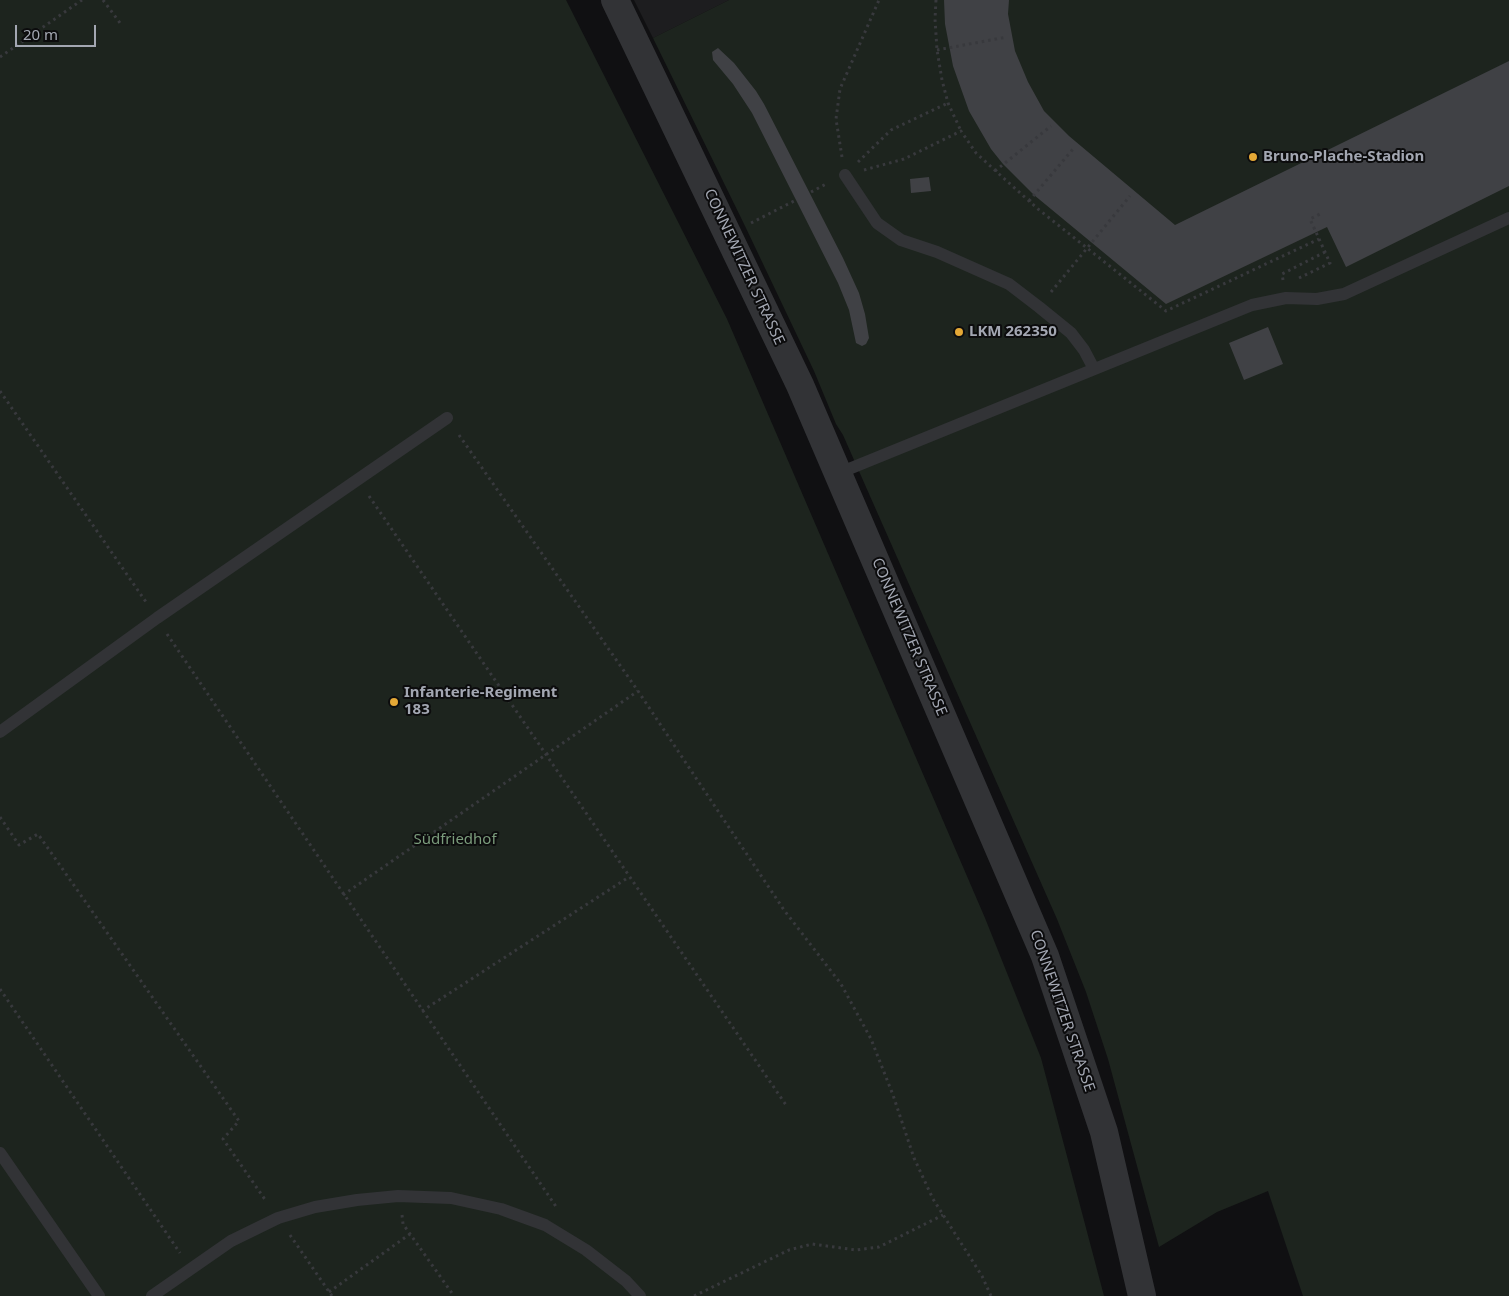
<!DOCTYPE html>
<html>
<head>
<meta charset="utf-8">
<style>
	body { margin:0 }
	#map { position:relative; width:1509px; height:1296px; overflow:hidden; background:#101012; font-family:"Noto Sans",sans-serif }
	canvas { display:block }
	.scale { position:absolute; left:15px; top:25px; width:81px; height:22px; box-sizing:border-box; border:2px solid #a3a7b2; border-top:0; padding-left:6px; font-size:15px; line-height:18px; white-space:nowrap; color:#a3a7b2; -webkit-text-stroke:4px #0c0c0d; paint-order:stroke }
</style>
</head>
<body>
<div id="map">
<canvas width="1509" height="1296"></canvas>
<div class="scale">20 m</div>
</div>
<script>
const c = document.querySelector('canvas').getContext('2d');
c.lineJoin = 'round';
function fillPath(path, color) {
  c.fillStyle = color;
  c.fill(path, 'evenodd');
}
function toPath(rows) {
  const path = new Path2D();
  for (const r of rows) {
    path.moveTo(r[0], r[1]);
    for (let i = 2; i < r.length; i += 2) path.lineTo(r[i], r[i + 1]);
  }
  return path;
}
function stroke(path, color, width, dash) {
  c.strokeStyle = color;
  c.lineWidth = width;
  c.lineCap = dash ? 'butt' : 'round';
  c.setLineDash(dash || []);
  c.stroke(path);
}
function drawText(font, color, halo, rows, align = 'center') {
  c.font = font + ' "Noto Sans",sans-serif';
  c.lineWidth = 4;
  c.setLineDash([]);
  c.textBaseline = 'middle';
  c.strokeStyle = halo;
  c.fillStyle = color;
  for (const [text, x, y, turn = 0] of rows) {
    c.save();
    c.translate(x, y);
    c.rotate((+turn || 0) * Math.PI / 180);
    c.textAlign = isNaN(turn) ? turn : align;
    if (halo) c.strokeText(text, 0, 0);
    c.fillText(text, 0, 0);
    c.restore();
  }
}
fillPath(toPath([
	[634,0,729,0,653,38]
]), '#1d1d1f');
fillPath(toPath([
	[0,0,566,0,727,319,985,918,1041,1058,1104,1296,0,1296],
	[729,0,1509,0,1509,1296,1303,1296,1268,1191,1217,1212,1159,1247,1108,1059,1086,992,1057,919,843,435,836,424,814,371,745,226,653,38]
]), '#1d241e');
fillPath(toPath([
	[944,0,1009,0,1008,14,1015,51,1028,82,1044,111,1069,136,1175,225,1509,61,1509,186,1346,267,1327,227,1166,304,1034,195,1003,164,991,149,969,111,953,66,945,24],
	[718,48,734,63,756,91,764,104,843,258,859,293,865,314,869,338,866,344,862,346,856,343,849,310,838,283,752,113,733,84,713,60,712,52],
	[929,177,931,191,911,193,910,179],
	[1268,327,1283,364,1244,380,1229,343]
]), '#404145');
stroke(toPath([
	[103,0,120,23],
	[936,0,935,19,937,50,942,80,948,103,961,131],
	[937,50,1007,37],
	[0,57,82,0],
	[842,157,836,119,840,89,879,0],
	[858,162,891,130,948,103],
	[864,170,904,159,961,131,976,153,999,174,1038,209,1166,311,1319,239],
	[995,171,1051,126],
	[811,192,828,183],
	[1029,201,1073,149],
	[751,223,796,200],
	[1299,278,1330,263,1310,219,1320,214],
	[1283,280,1282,274,1325,252],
	[1051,292,1130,196],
	[0,391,146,602],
	[459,435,638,691,784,910,841,984,871,1039,893,1095,914,1158,933,1199,982,1276,991,1296],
	[369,496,786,1105],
	[167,634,557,1208],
	[0,817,19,845,38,834,239,1121,223,1139,266,1201],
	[343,895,638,691],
	[0,989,180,1253],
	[422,1011,629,877],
	[402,1215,403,1224,454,1296],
	[290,1235,332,1296],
	[329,1292,410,1234],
	[694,1296,789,1250,812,1244,856,1250,879,1247,943,1215]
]), '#38393d', 3, [2.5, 4]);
stroke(toPath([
	[845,175,877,223,901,240,937,252,1009,284,1039,307,1071,333,1084,350,1094,369],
	[839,473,1252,305,1286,298,1317,299,1344,294,1509,218],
	[0,732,157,618,447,418],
	[0,1153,99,1296],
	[152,1296,231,1241,278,1218,315,1207,357,1200,398,1196,451,1198,501,1209,545,1225,586,1250,626,1281,640,1296]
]), '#323336', 12);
stroke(toPath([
	[615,0,800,385,1045,956,1104,1132,1142,1296]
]), '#323336', 28);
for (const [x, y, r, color] of [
	[1253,157,5,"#e4a836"],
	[959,332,5,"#e4a836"],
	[394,702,5,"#e4a836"]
]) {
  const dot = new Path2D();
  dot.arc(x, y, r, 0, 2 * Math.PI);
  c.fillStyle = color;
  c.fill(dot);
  stroke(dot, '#0c0c0d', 2);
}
drawText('bold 15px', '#a3a7b2', '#0c0c0d', [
	["Bruno-Plache-Stadion",1263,157],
	["LKM 262350",969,332],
	["Infanterie-Regiment",404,693],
	["183",404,710]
], 'left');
drawText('15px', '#a3a7b2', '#0c0c0d', [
	["CONNEWITZER STRASSE",744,267,65],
	["CONNEWITZER STRASSE",909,637,67],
	["CONNEWITZER STRASSE",1062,1011,71]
]);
drawText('15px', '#7b9c7c', '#0c0c0d', [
	["Südfriedhof",455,840]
]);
</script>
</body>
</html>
